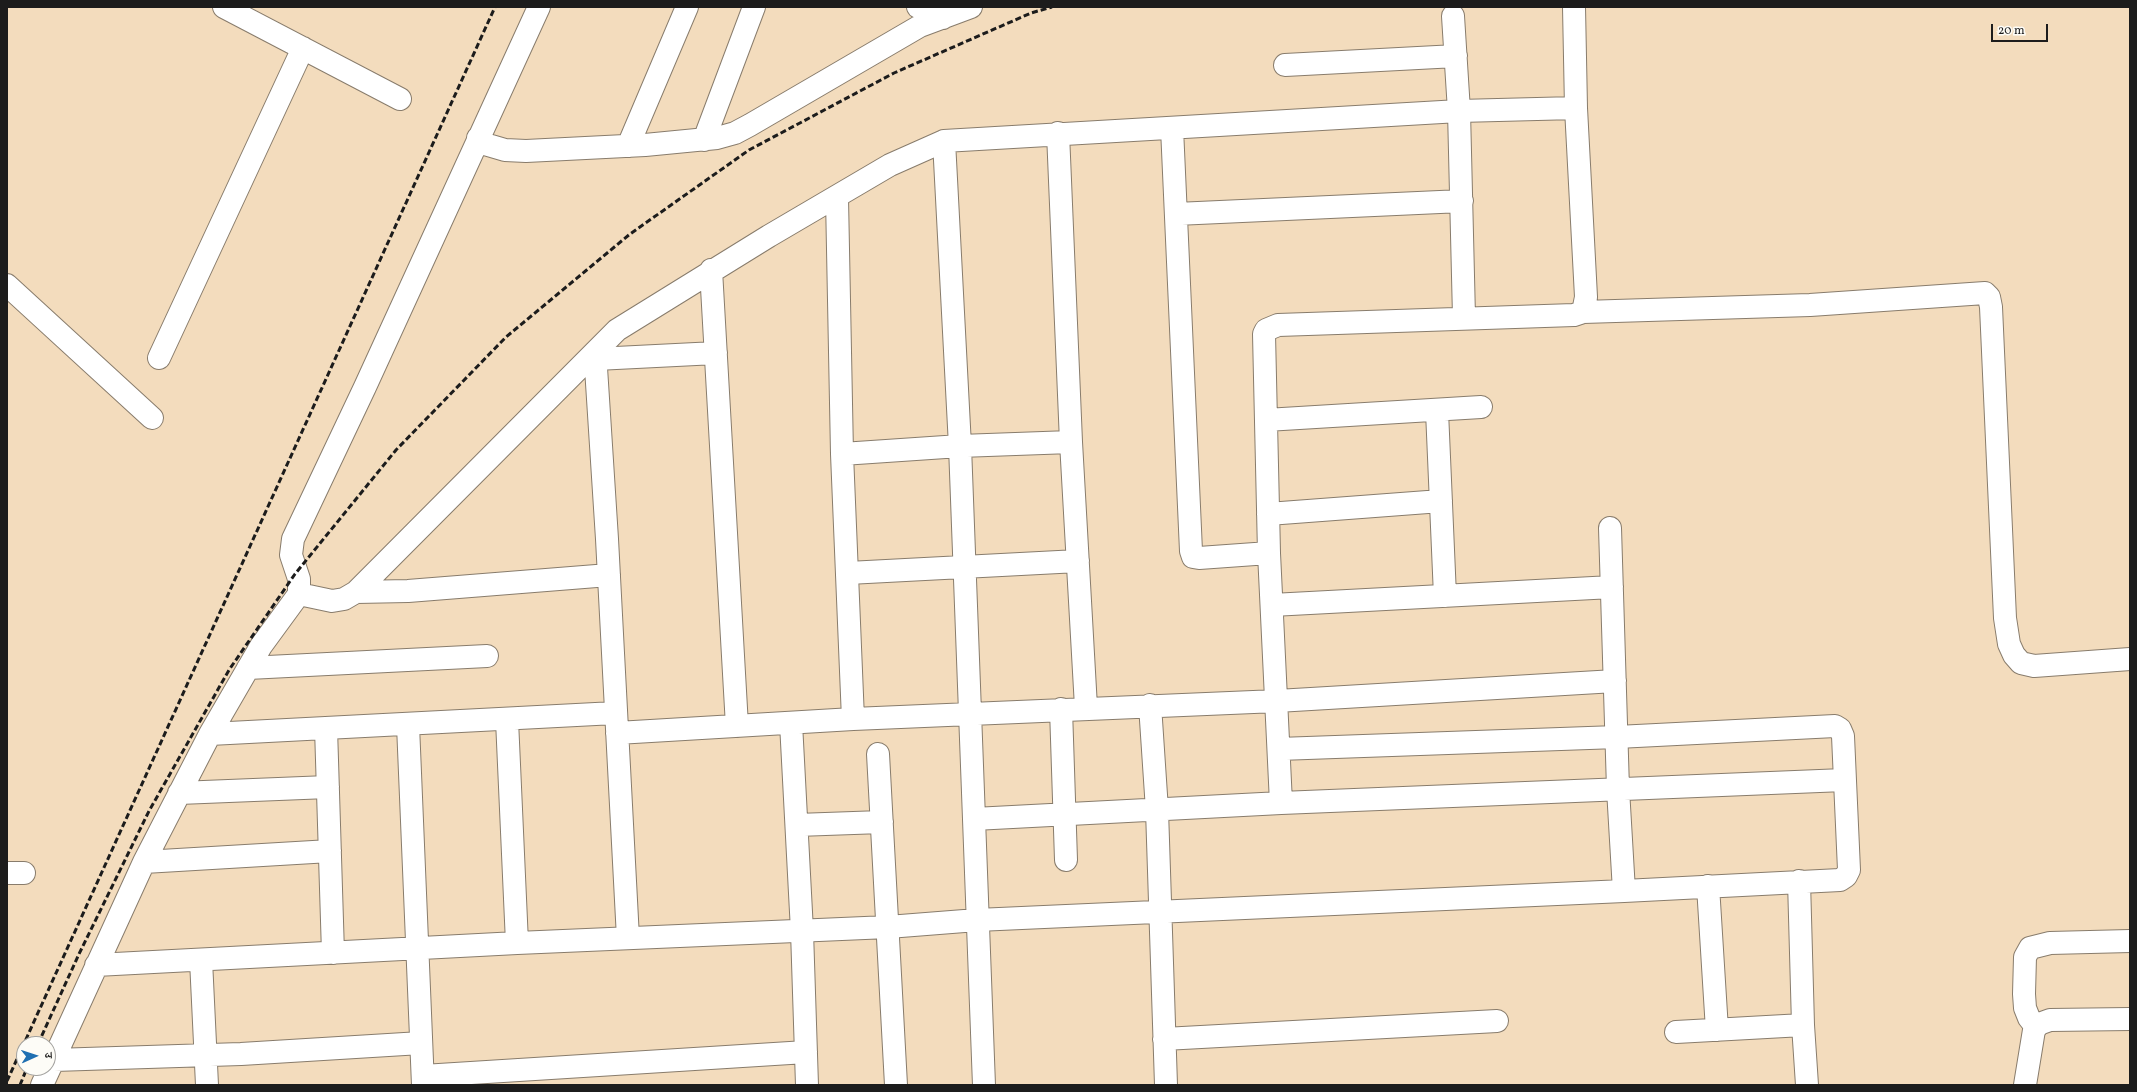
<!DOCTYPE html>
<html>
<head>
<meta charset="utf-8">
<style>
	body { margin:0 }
	#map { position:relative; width:2137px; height:1092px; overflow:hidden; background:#f3dcbd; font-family:Vollkorn,"Noto Serif Devanagari",serif }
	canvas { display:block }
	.frame { position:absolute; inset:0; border:8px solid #1c1c1c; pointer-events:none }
	.north { position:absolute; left:16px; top:1036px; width:40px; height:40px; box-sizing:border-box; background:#fdfcf7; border:1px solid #a3a29f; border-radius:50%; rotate:87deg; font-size:11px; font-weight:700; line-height:16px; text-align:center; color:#1c1c1c }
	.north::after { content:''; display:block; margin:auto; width:14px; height:18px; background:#1f6fb2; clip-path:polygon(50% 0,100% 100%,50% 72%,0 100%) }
	.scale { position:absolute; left:1991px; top:24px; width:57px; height:18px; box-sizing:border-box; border:2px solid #1c1c1c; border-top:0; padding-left:5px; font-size:12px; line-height:14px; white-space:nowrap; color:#1c1c1c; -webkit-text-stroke:3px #fdfcf7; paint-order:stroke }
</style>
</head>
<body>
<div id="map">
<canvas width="2137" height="1092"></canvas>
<div class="frame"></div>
<div class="north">उ</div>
<div class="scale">20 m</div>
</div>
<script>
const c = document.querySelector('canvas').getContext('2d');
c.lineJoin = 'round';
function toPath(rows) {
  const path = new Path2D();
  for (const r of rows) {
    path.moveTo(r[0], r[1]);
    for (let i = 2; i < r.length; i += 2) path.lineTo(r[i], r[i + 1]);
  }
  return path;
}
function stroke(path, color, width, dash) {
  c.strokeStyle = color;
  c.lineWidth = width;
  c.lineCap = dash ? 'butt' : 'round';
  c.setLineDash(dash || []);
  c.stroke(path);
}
const minor = toPath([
	[224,7,400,99],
	[918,7,943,18],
	[1574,7,1576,108,1586,297,1583,312],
	[1453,16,1459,111,1464,317],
	[1285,65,1456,56],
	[1172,128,1191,551,1193,557,1199,558,1269,553],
	[1058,133,1071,442,1086,707],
	[478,138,488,145,505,150,526,151,645,145,717,138,735,133,750,125,920,26,971,7],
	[704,140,754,7],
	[944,141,960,446,984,1085],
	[628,146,687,7],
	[837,198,842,454,853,719],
	[1176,214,1462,201],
	[711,270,737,726],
	[7,285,152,418],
	[595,352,607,539,628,938],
	[159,358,303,48],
	[596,359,716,353],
	[1437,411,1445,596],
	[1266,420,1481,407],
	[842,454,960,446,1071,442],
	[1268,514,1441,501],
	[1610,528,1618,789,1624,891],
	[848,573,1078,561],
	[356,592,408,591,609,575],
	[299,594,332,601,344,599,356,592,617,330,769,236,890,165,944,141,1459,111,1576,108],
	[1272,605,1612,587],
	[248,668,487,656],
	[1150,705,1157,810,1166,1085],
	[1061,709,1066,860],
	[507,720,517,943],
	[791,723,802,931,807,1085],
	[408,725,423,1085],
	[326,728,333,953],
	[617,733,853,719,1277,701,1615,681],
	[210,734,615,713],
	[878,754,896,1085],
	[179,793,328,787],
	[1281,803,1269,553,1264,334,1266,330,1278,325,1574,315,1583,312,1810,305,1985,293,1989,297,1991,307,2005,618,2009,644,2014,655,2021,663,2034,666,2130,659],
	[974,819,1281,803,1844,780],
	[797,825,882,822],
	[144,862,330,851],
	[7,873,24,873],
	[1799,881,1803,1025,1807,1085],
	[1708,886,1717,1030],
	[201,960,207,1085],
	[96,965,517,943,888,927,977,920,1624,891,1840,880,1846,876,1849,870,1843,736,1840,729,1835,726,1617,737,1279,749],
	[2036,1027,2029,1018,2025,1008,2024,994,2025,957,2030,948,2050,943,2130,941],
	[1676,1032,1803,1025],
	[1164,1039,1497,1021],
	[54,1060,241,1054,421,1043],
	[423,1076,806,1052],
	[42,1085,144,862,210,734,261,646,299,594,299,579,291,555,293,539,365,387,539,7],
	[2025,1085,2034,1030,2039,1024,2050,1020,2130,1019]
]);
stroke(minor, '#887c6c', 24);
stroke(minor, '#fff', 22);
stroke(toPath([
	[38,1044,79,954,149,811,229,670,295,574,396,450,506,337,630,234,749,150,894,73,1031,13,1052,7],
	[7,1081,495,7],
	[20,1085,27,1068]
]), '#1c1c1c', 3, [6, 3]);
</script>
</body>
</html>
